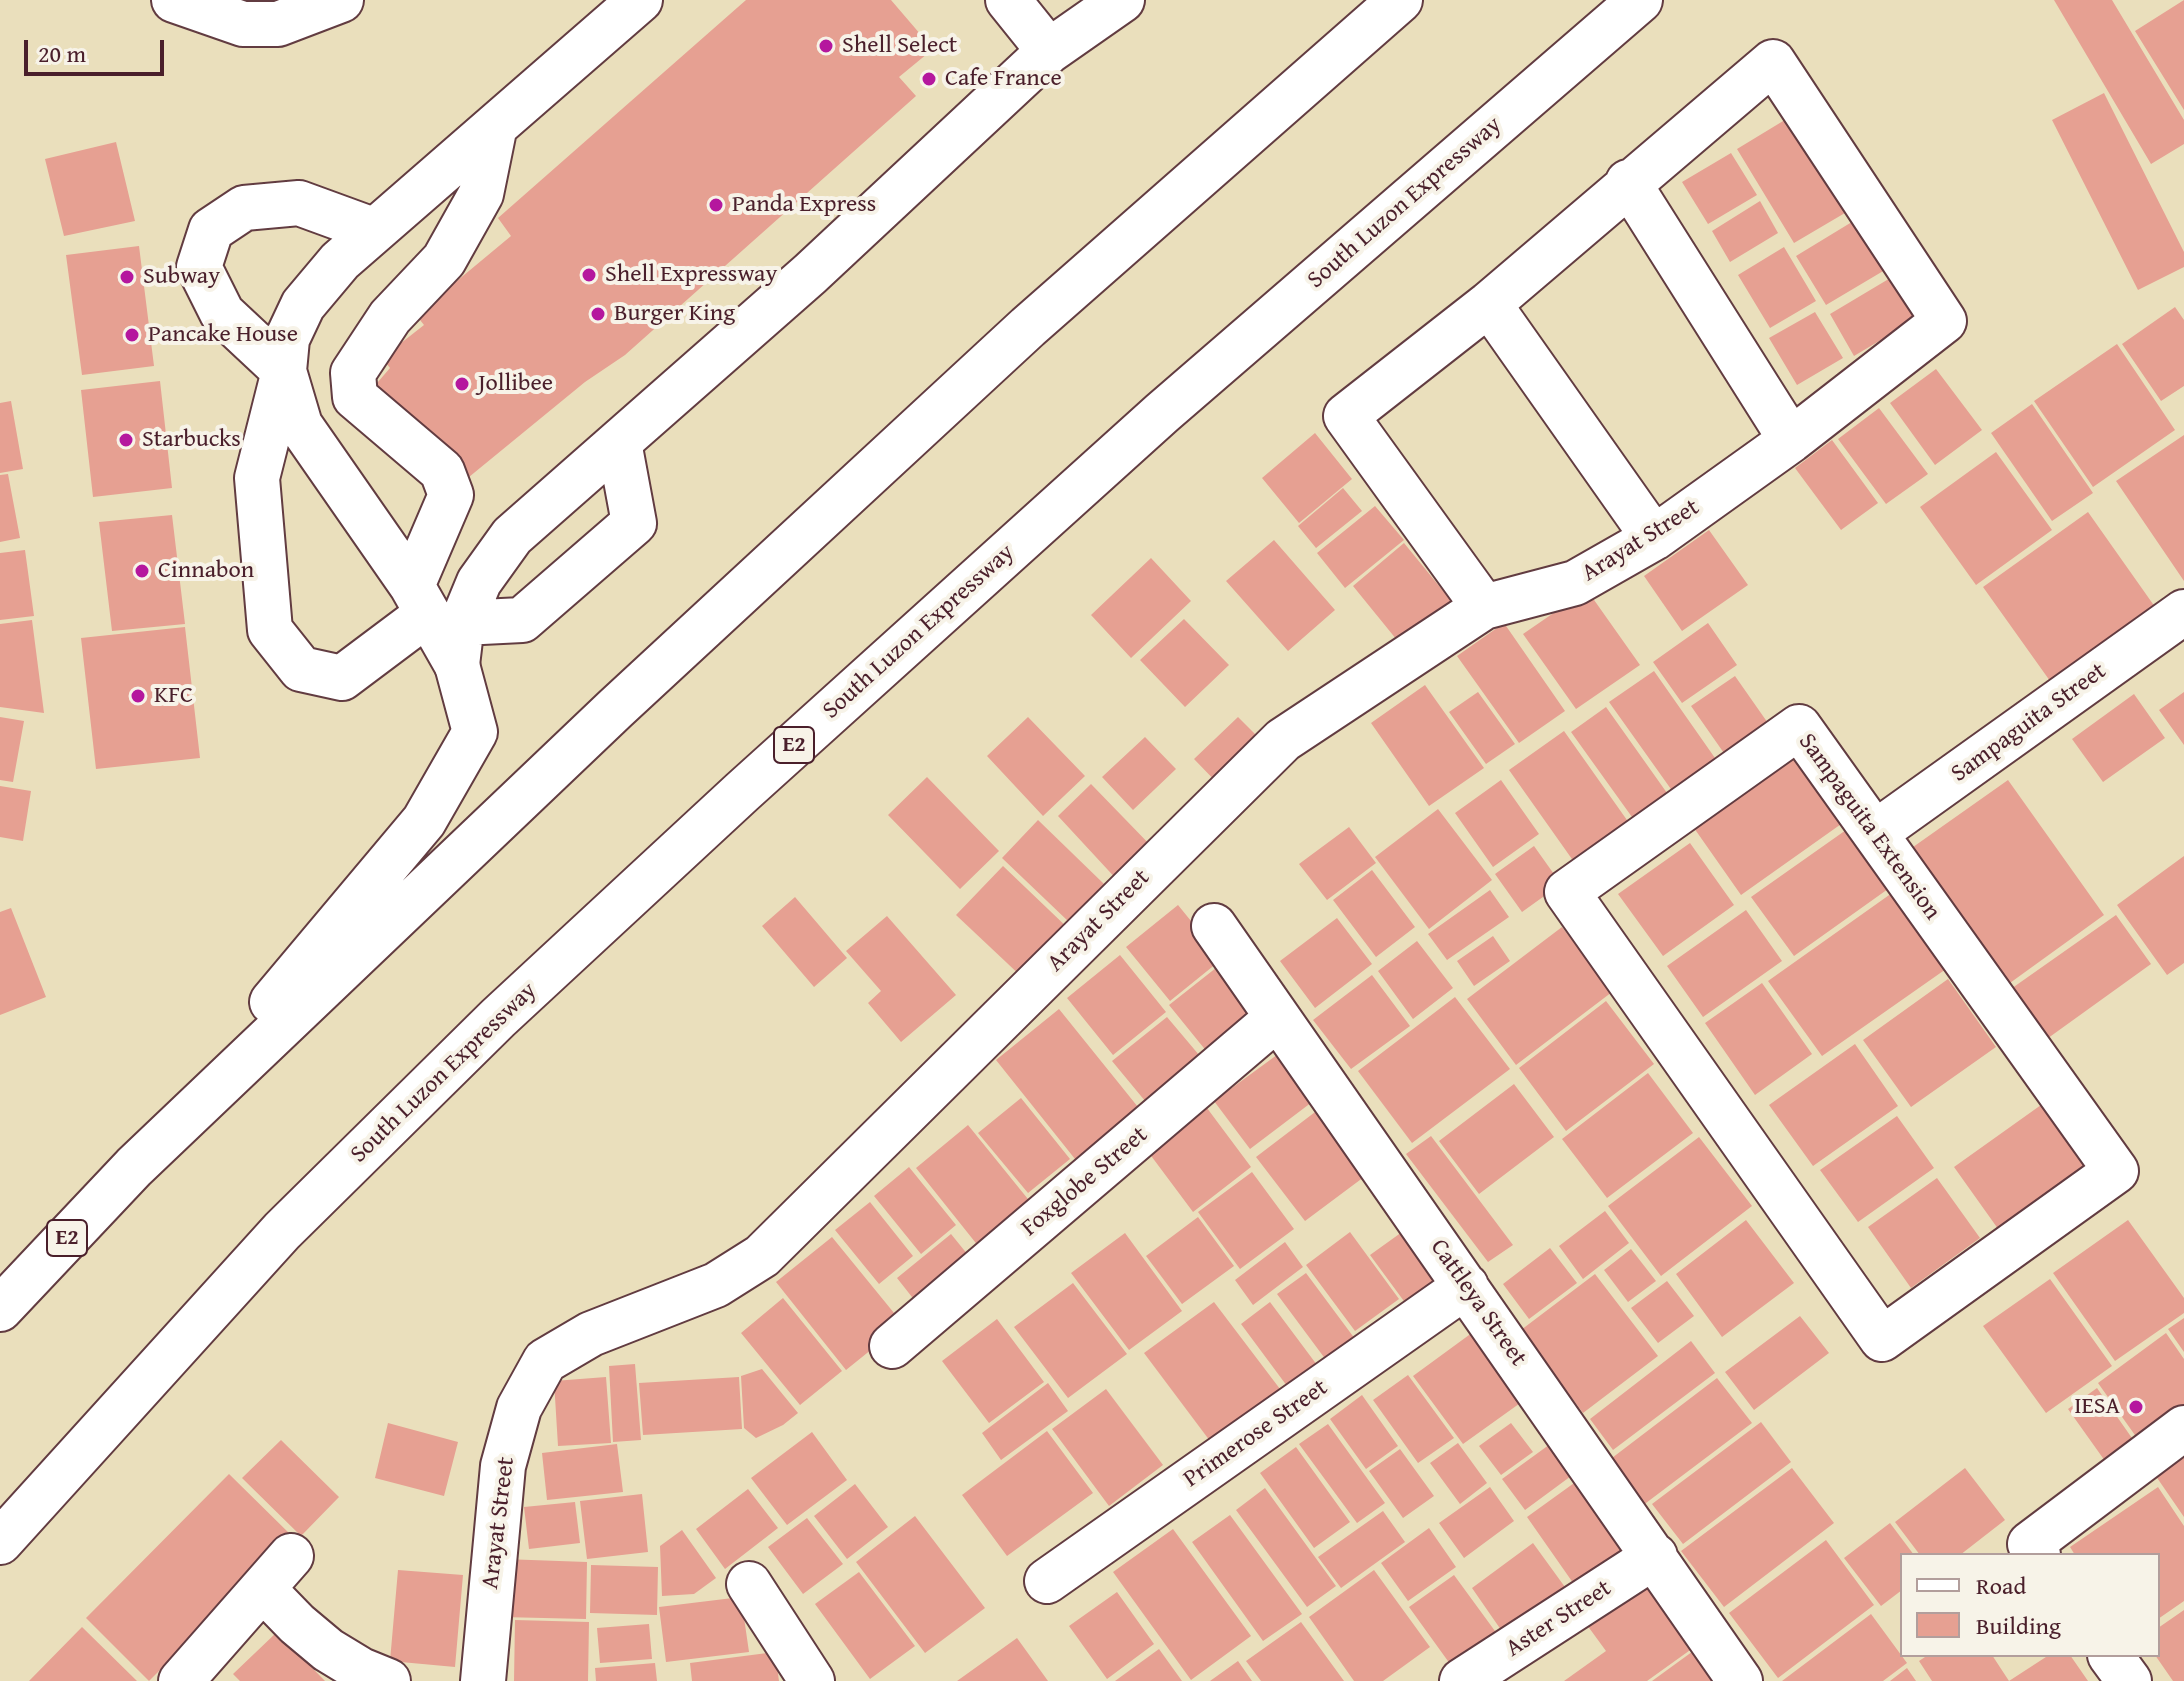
<!DOCTYPE html>
<html>
<head>
<meta charset="utf-8">
<style>
	body { margin:0 }
	#map { position:relative; width:2184px; height:1681px; overflow:hidden; background:#eadfbc; font-family:"Gentium Book Plus",serif }
	canvas { display:block }
	.legend { position:absolute; left:1900px; top:1553px; width:260px; height:104px; box-sizing:border-box; background:#f7f3e8; border:2px solid #b29e9c; margin:0; padding:10px 14px; list-style:none; font-size:24px; color:#4a1f2b }
	.legend li { display:flex; align-items:center; gap:16px; height:40px }
	.legend b { width:40px; border:2px solid #b29e9c }
	.scale { position:absolute; left:24px; top:40px; width:140px; height:36px; box-sizing:border-box; border:4px solid #4a1f2b; border-top:0; padding-left:10px; font-size:24px; line-height:28px; white-space:nowrap; color:#4a1f2b; -webkit-text-stroke:6px #f7f3e8; paint-order:stroke }
</style>
</head>
<body>
<div id="map">
<canvas width="2184" height="1681"></canvas>
<ul class="legend">
<li><b style="height:10px;background:#fff"></b>Road</li>
<li><b style="height:22px;background:#e6a092"></b>Building</li>
</ul>
<div class="scale">20 m</div>
</div>
<script>
const c = document.querySelector('canvas').getContext('2d');
c.lineJoin = 'round';
function fillPath(path, color) {
  c.fillStyle = color;
  c.fill(path, 'evenodd');
}
function toPath(rows) {
  const path = new Path2D();
  for (const r of rows) {
    path.moveTo(r[0], r[1]);
    for (let i = 2; i < r.length; i += 2) path.lineTo(r[i], r[i + 1]);
  }
  return path;
}
function stroke(path, color, width, dash) {
  c.strokeStyle = color;
  c.lineWidth = width;
  c.lineCap = dash ? 'butt' : 'round';
  c.setLineDash(dash || []);
  c.stroke(path);
}
function drawText(font, color, halo, rows, align = 'center') {
  c.font = font + ' "Gentium Book Plus",serif';
  c.lineWidth = 8;
  c.setLineDash([]);
  c.textBaseline = 'middle';
  c.strokeStyle = halo;
  c.fillStyle = color;
  for (const [text, x, y, turn = 0] of rows) {
    c.save();
    c.translate(x, y);
    c.rotate((+turn || 0) * Math.PI / 180);
    c.textAlign = isNaN(turn) ? turn : align;
    if (halo) c.strokeText(text, 0, 0);
    c.fillText(text, 0, 0);
    c.restore();
  }
}
fillPath(toPath([
	[746,0,891,0,933,49,899,77,916,96,625,355,585,382,469,477,365,397,390,368,382,358,424,325,416,315,511,236,498,218],
	[2054,0,2112,0,2184,120,2184,144,2151,164],
	[2184,0,2184,110,2135,31],
	[2104,93,2184,252,2184,267,2138,290,2052,120],
	[1793,115,1850,210,1794,243,1737,149],
	[116,142,135,221,64,236,45,159],
	[1731,153,1757,195,1708,224,1682,182],
	[1760,201,1778,233,1730,262,1712,231],
	[1865,214,1895,264,1826,305,1796,256],
	[139,246,154,366,82,375,66,255],
	[1784,247,1816,301,1770,328,1738,275],
	[1892,277,1916,319,1854,356,1830,314],
	[2175,307,2184,320,2184,386,2161,401,2122,344],
	[1815,312,1843,358,1797,385,1769,338],
	[2117,344,2175,430,2093,487,2034,401],
	[1936,369,1982,430,1935,465,1890,403],
	[160,381,172,488,93,497,81,390],
	[11,401,23,469,0,473,0,403],
	[2032,404,2093,493,2052,521,1991,433],
	[1879,408,1928,474,1886,504,1838,439],
	[1315,433,1352,479,1299,523,1262,478],
	[2184,435,2184,581,2116,481],
	[1832,440,1878,503,1841,530,1795,468],
	[1996,452,2052,530,1976,585,1920,507],
	[8,474,20,538,0,542,0,475],
	[1343,488,1362,511,1316,548,1298,526],
	[1375,506,1404,540,1345,588,1317,553],
	[2088,512,2160,614,2055,688,1983,587],
	[172,515,185,624,112,631,99,522],
	[1709,530,1748,585,1682,631,1644,576],
	[1274,540,1335,610,1288,651,1226,581],
	[1404,543,1453,603,1401,645,1353,586],
	[25,550,34,616,0,620,0,553],
	[1151,558,1191,601,1131,658,1091,615],
	[1587,590,1640,665,1576,709,1523,634],
	[1184,619,1229,665,1185,707,1140,660],
	[32,620,44,713,0,707,0,624],
	[1504,623,1565,711,1519,743,1457,656],
	[1708,623,1737,665,1682,703,1653,662],
	[185,627,200,758,96,769,81,638],
	[1654,671,1722,768,1678,799,1609,702],
	[1735,676,1770,726,1726,756,1691,706],
	[1425,685,1484,768,1429,806,1371,723],
	[1478,692,1515,744,1486,764,1449,712],
	[2184,692,2184,745,2159,710],
	[2134,694,2165,738,2103,782,2072,739],
	[1606,707,1672,800,1637,824,1571,732],
	[0,717,24,721,13,782,0,780],
	[1028,717,1085,776,1043,816,987,756],
	[1238,717,1266,745,1222,788,1194,759],
	[1564,731,1634,830,1579,869,1509,770],
	[1145,737,1176,769,1133,810,1102,777],
	[1797,756,1844,822,1741,895,1694,828],
	[927,777,999,851,960,889,888,815],
	[1501,780,1539,834,1493,867,1455,813],
	[2008,780,2104,915,2003,988,1906,852],
	[1091,784,1155,850,1120,883,1058,816],
	[0,786,31,791,23,841,0,837],
	[1438,809,1492,880,1429,929,1375,857],
	[1038,820,1104,884,1069,922,1002,858],
	[1349,827,1376,863,1327,900,1299,864],
	[1846,830,1888,889,1794,956,1751,897],
	[1690,843,1734,905,1663,956,1618,894],
	[1534,846,1561,884,1522,912,1495,874],
	[2184,856,2184,963,2167,975,2117,905],
	[1003,866,1071,931,1024,979,956,915],
	[1372,870,1415,927,1376,957,1333,900],
	[1490,890,1509,917,1447,960,1428,934],
	[1892,893,1946,969,1822,1056,1768,981],
	[795,897,847,958,814,987,762,926],
	[1178,905,1222,959,1170,1001,1126,947],
	[11,908,46,997,0,1015,0,912],
	[1746,910,1782,961,1703,1017,1667,966],
	[2116,915,2151,964,2044,1041,2008,991],
	[887,916,956,995,901,1042,868,1003,881,991,846,951],
	[1337,918,1372,964,1315,1008,1280,961],
	[1562,927,1612,992,1516,1065,1467,999],
	[1493,936,1510,961,1474,986,1457,961],
	[1417,941,1453,988,1413,1019,1378,971],
	[1120,955,1166,1012,1113,1055,1067,998],
	[1221,964,1268,1022,1216,1063,1169,1005],
	[1372,975,1410,1026,1351,1069,1313,1020],
	[1948,979,1996,1047,1911,1107,1863,1040],
	[1762,983,1812,1054,1755,1095,1705,1023],
	[1455,997,1510,1069,1412,1143,1358,1071],
	[1606,1001,1654,1064,1566,1131,1519,1068],
	[1059,1009,1142,1112,1079,1164,996,1060],
	[1167,1017,1210,1068,1155,1113,1112,1061],
	[1855,1044,1898,1106,1813,1166,1769,1105],
	[1281,1052,1316,1099,1250,1149,1214,1101],
	[1648,1073,1693,1133,1607,1198,1562,1139],
	[1514,1084,1554,1137,1479,1194,1439,1141],
	[1021,1098,1070,1159,1028,1193,978,1133],
	[1204,1104,1251,1167,1193,1212,1146,1149],
	[2041,1105,2088,1171,2001,1233,1954,1167],
	[1323,1106,1372,1171,1305,1221,1256,1157],
	[1897,1116,1934,1168,1858,1222,1820,1170],
	[968,1125,1036,1209,983,1252,916,1168],
	[1431,1136,1513,1245,1488,1262,1406,1154],
	[1699,1137,1752,1206,1661,1276,1608,1206],
	[909,1167,956,1225,921,1254,874,1196],
	[1252,1172,1294,1229,1240,1269,1198,1212],
	[1937,1178,1980,1238,1911,1288,1868,1227],
	[870,1202,913,1256,879,1284,835,1230],
	[1605,1211,1629,1243,1583,1279,1559,1246],
	[1198,1217,1234,1266,1182,1304,1146,1256],
	[1746,1220,1794,1283,1722,1337,1676,1274],
	[2128,1220,2184,1298,2184,1313,2115,1361,2053,1273],
	[1416,1222,1455,1273,1409,1308,1370,1255],
	[1350,1232,1399,1299,1355,1331,1306,1265],
	[1125,1233,1182,1311,1129,1350,1071,1273],
	[951,1234,977,1266,923,1311,897,1278],
	[832,1237,903,1324,846,1370,776,1282],
	[1285,1242,1303,1267,1253,1305,1235,1280],
	[1550,1248,1577,1283,1529,1319,1503,1284],
	[1631,1249,1656,1281,1628,1302,1604,1270],
	[1306,1273,1361,1347,1332,1368,1277,1294],
	[1595,1274,1658,1356,1583,1413,1521,1330],
	[2050,1279,2112,1366,2046,1413,1983,1326],
	[1667,1281,1694,1316,1658,1343,1631,1308],
	[1073,1283,1127,1354,1068,1398,1014,1327],
	[783,1298,842,1371,800,1405,741,1333],
	[1214,1302,1280,1389,1210,1441,1144,1353],
	[1270,1302,1317,1365,1287,1386,1241,1324],
	[1800,1316,1829,1353,1754,1410,1725,1372],
	[2184,1318,2184,1352,2168,1329],
	[997,1319,1044,1382,989,1423,942,1361],
	[1480,1327,1530,1396,1463,1444,1413,1376],
	[2166,1333,2184,1359,2184,1405,2137,1438,2098,1383],
	[1691,1341,1715,1373,1613,1450,1590,1419],
	[635,1364,641,1440,613,1442,609,1366],
	[762,1369,798,1413,783,1425,756,1438,744,1428,741,1376],
	[1408,1375,1454,1438,1418,1463,1373,1400],
	[606,1377,611,1443,558,1446,554,1381],
	[739,1377,742,1429,643,1435,639,1383],
	[1717,1378,1752,1423,1642,1506,1608,1461],
	[1048,1383,1068,1411,1001,1460,982,1433],
	[2097,1388,2134,1441,2105,1461,2068,1409],
	[1106,1389,1163,1465,1109,1506,1052,1429],
	[1362,1395,1398,1446,1366,1469,1330,1419],
	[1761,1422,1791,1462,1683,1544,1652,1504],
	[388,1423,458,1442,444,1496,375,1478],
	[1511,1423,1533,1452,1501,1475,1479,1446],
	[1328,1424,1385,1503,1357,1523,1299,1444],
	[1047,1431,1093,1493,1007,1556,962,1495],
	[812,1432,847,1480,787,1525,751,1478],
	[1564,1434,1586,1465,1525,1510,1502,1479],
	[281,1440,339,1497,301,1536,242,1478],
	[1458,1443,1487,1483,1460,1504,1430,1463],
	[617,1444,623,1492,547,1500,542,1453],
	[1296,1447,1350,1522,1314,1548,1260,1473],
	[2184,1447,2184,1517,2151,1469],
	[1400,1449,1434,1496,1403,1518,1369,1471],
	[1792,1468,1834,1523,1724,1607,1681,1551],
	[1965,1468,2005,1520,1960,1555,1920,1555,1895,1522],
	[1588,1473,1641,1545,1578,1590,1527,1517],
	[229,1474,293,1537,149,1681,86,1618],
	[855,1484,888,1527,847,1559,814,1516],
	[1490,1487,1514,1521,1464,1558,1439,1523],
	[2158,1487,2184,1526,2184,1601,2158,1619,2158,1555,2075,1555,2070,1547],
	[1265,1488,1336,1586,1307,1607,1236,1510],
	[748,1489,778,1528,725,1569,696,1529],
	[642,1494,648,1552,587,1559,580,1501],
	[575,1502,580,1543,529,1549,524,1507],
	[1383,1511,1405,1542,1341,1588,1318,1557],
	[1230,1515,1302,1614,1263,1641,1192,1542],
	[915,1516,985,1608,925,1653,856,1562],
	[807,1518,843,1564,803,1594,768,1547],
	[1890,1523,1914,1555,1902,1555,1902,1590,1881,1606,1844,1558],
	[1429,1528,1456,1567,1408,1601,1381,1563],
	[1173,1529,1251,1636,1191,1680,1113,1572],
	[682,1530,716,1578,694,1594,662,1596,660,1546],
	[1826,1540,1874,1605,1778,1678,1729,1613],
	[1533,1543,1570,1594,1508,1640,1472,1588],
	[503,1559,587,1562,586,1619,501,1617],
	[591,1565,658,1567,657,1615,590,1613],
	[398,1570,463,1575,455,1667,390,1661],
	[1374,1570,1430,1647,1383,1681,1354,1681,1309,1617],
	[859,1572,915,1646,870,1679,815,1604],
	[1454,1575,1503,1642,1458,1675,1409,1607],
	[1655,1578,1700,1643,1647,1681,1564,1681,1606,1651,1587,1625],
	[1117,1592,1154,1644,1107,1679,1069,1626],
	[741,1597,749,1652,666,1662,659,1607],
	[2184,1610,2184,1681,2173,1681,2155,1655,2158,1655,2158,1628],
	[1871,1614,1907,1663,1883,1681,1782,1681],
	[515,1620,589,1622,588,1681,514,1681],
	[1301,1622,1344,1681,1261,1681,1246,1661],
	[649,1624,652,1659,600,1663,597,1628],
	[82,1627,137,1681,29,1681],
	[277,1632,325,1681,240,1681,233,1674],
	[1017,1638,1048,1681,957,1681],
	[1159,1649,1182,1681,1115,1681],
	[1696,1649,1719,1681,1652,1681],
	[775,1652,779,1681,692,1681,690,1663],
	[1928,1655,1992,1655,2009,1681,1932,1681,1919,1661],
	[2049,1655,2070,1655,2088,1681,2009,1681],
	[1238,1661,1252,1681,1210,1681],
	[655,1663,657,1681,596,1681,595,1668],
	[1907,1668,1916,1681,1890,1681]
]), '#e6a092');
const minor = toPath([
	[174,0,243,24,278,24,341,0],
	[1049,51,1122,0],
	[1628,182,1791,440],
	[373,230,299,203,244,208,211,230,199,267,222,313,284,371,257,478,270,630,301,669,342,678,426,615],
	[1489,304,1654,538],
	[412,586,451,495,442,471,355,397,353,373,390,317,444,260,481,194,494,130],
	[462,623,522,620,634,523,619,442],
	[457,665,462,623,479,582,512,536,810,274,1049,51,1008,0],
	[457,665,412,586,300,425,284,371,287,339,303,305,340,261,640,0],
	[1799,727,2116,1171,1882,1339,1567,892,1799,727],
	[1875,833,2184,612],
	[1214,926,1740,1681],
	[892,1346,1277,1018],
	[2038,1555,2030,1544,2184,1428],
	[1047,1581,1466,1286],
	[749,1584,812,1681],
	[263,1589,297,1624,328,1650,361,1670,388,1681],
	[2110,1655,2129,1681],
	[181,1681,291,1556],
	[483,1681,503,1466,519,1408,545,1361,591,1334,716,1285,762,1256,1283,740,1484,607,1575,583,1654,538,1791,440,1944,321,1773,62,1489,304,1346,416,1484,607],
	[1462,1681,1655,1556]
]);
const highway = toPath([
	[272,1002,424,821,475,732,457,665],
	[0,1309,134,1167,615,709,1028,327,1400,0],
	[0,1542,282,1231,498,1018,742,792,1162,413,1640,0]
]);
stroke(minor, '#623c41', 48);
stroke(highway, '#623c41', 48);
stroke(minor, '#fff', 44);
stroke(highway, '#fff', 44);
for (const [x, y, r, color] of [
	[826,46,8,"#b5179e"],
	[929,79,8,"#b5179e"],
	[716,205,8,"#b5179e"],
	[589,275,8,"#b5179e"],
	[127,277,8,"#b5179e"],
	[598,314,8,"#b5179e"],
	[132,335,8,"#b5179e"],
	[462,384,8,"#b5179e"],
	[126,440,8,"#b5179e"],
	[142,571,8,"#b5179e"],
	[138,696,8,"#b5179e"],
	[2136,1407,8,"#b5179e"]
]) {
  const dot = new Path2D();
  dot.arc(x, y, r, 0, 2 * Math.PI);
  c.fillStyle = color;
  c.fill(dot);
  stroke(dot, '#f7f3e8', 3);
}
for (const [x, y, w] of [
	[794,745,40],
	[67,1238,40]
]) {
  const box = new Path2D();
  box.roundRect(x - w / 2, y - 18, w, 36, 6);
  c.fillStyle = '#f7f3e8';
  c.fill(box);
  stroke(box, '#4a1f2b', 2);
}
drawText('bold 22px', '#4a1f2b', null, [
	["E2",794,745],
	["E2",67,1238]
]);
drawText('24px', '#4a1f2b', '#f7f3e8', [
	["Shell Select",842,46],
	["Cafe France",945,79],
	["Panda Express",732,205],
	["Shell Expressway",605,275],
	["Subway",143,277],
	["Burger King",614,314],
	["Pancake House",148,335],
	["Jollibee",478,384],
	["Starbucks",142,440],
	["Cinnabon",158,571],
	["KFC",154,696],
	["IESA",2120,1407,"right"]
], 'left');
drawText('24px', '#4a1f2b', '#f7f3e8', [
	["South Luzon Expressway",1405,203,-41],
	["Arayat Street",1641,541,-32],
	["South Luzon Expressway",919,632,-42],
	["Sampaguita Street",2029,723,-36],
	["Sampaguita Extension",1869,827,54],
	["Arayat Street",1099,921,-45],
	["South Luzon Expressway",444,1073,-44],
	["Foxglobe Street",1085,1182,-40],
	["Cattleya Street",1478,1303,55],
	["Primerose Street",1256,1434,-35],
	["Arayat Street",499,1523,-83],
	["Aster Street",1559,1619,-33]
]);
</script>
</body>
</html>
